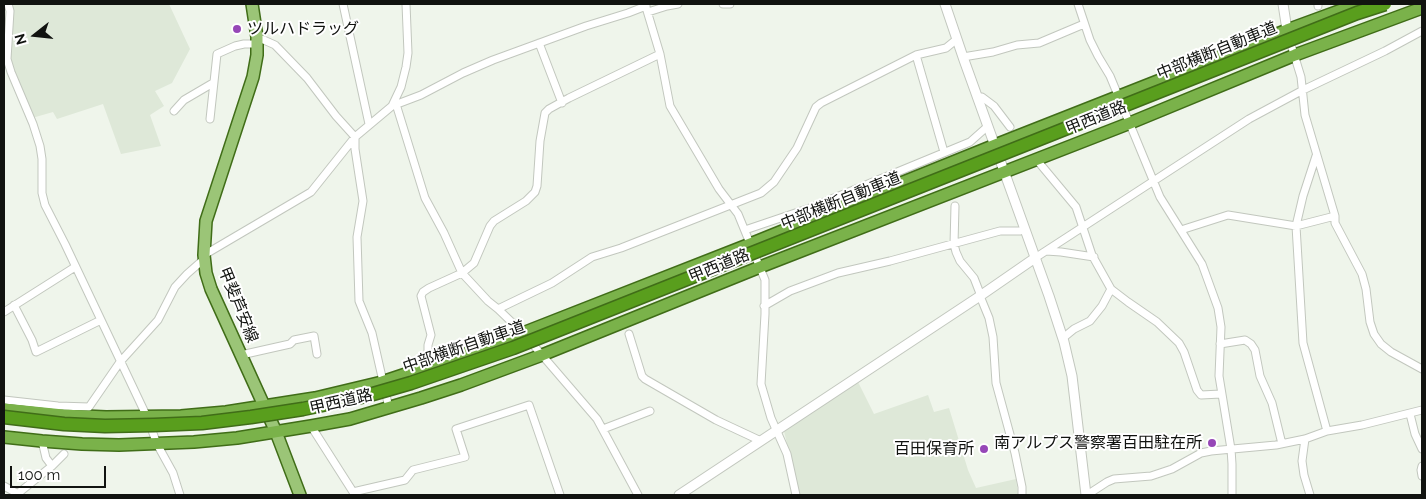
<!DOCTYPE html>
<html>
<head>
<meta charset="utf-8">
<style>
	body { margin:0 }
	#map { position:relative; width:1426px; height:499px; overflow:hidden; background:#eff5eb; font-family:Raleway,sans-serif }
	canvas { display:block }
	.frame { position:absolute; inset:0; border:5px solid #111310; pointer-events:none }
	.north { position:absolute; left:10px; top:10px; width:50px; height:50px; -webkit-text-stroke:4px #fff; paint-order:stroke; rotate:254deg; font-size:14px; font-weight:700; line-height:20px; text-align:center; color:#111310 }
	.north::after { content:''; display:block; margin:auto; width:18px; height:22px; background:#111310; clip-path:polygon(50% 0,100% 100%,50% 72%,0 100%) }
	.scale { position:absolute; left:10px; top:466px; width:96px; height:22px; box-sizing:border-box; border:2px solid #111310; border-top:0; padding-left:6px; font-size:15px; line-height:18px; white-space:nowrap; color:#111310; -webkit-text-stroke:4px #fff; paint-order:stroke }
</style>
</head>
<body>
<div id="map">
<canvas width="1426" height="499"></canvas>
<div class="frame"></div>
<div class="north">N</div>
<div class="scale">100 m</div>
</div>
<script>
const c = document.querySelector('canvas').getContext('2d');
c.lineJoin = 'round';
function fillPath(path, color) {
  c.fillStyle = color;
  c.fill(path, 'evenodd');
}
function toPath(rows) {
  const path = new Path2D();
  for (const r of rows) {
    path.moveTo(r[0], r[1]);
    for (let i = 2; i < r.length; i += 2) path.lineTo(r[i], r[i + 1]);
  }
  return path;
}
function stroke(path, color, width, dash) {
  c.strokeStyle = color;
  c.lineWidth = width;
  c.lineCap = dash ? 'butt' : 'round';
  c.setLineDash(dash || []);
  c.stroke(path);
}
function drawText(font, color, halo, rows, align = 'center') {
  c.font = font + ' Raleway,"Noto Sans JP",sans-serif';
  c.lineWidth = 4;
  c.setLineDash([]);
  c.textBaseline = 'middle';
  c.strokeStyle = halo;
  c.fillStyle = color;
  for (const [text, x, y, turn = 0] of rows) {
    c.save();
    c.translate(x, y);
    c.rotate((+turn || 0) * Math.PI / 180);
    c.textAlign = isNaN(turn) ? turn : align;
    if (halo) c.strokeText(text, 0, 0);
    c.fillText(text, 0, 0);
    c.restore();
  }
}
fillPath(toPath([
	[11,4,169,4,190,49,172,83,155,91,164,106,150,115,161,146,121,154,103,104,57,119,53,112,32,118,10,67,9,46],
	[857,380,874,414,928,395,934,412,949,408,968,470,976,488,1016,479,1018,495,799,495,784,431]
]), '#dee8d8');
const minor = toPath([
	[8,4,10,11,7,59,11,72,33,124,40,146,42,159,42,193,45,205,65,244,147,417,157,444,173,473,180,495],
	[343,4,369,124],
	[645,4,660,54,670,106,719,189,738,214,765,280,765,314,761,384,771,418,787,454,796,495],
	[723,4,730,4],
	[1078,4,1090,40,1098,56,1110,76,1160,197,1202,264,1218,308,1221,327,1219,376,1231,449,1232,464,1232,495],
	[1318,6,1318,4],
	[648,12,667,6,678,4],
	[257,37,275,45,307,78,336,116,355,137,355,149,363,201,357,237,359,301,372,333,389,408],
	[1289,38,1301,77,1305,115,1335,216],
	[539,43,562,103],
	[916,55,944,152],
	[963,57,993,52,1017,45,1039,43,1084,24],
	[977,97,982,97,994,106,1010,127],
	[396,104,425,198,444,233,462,273,488,301,498,309,523,333,597,419,638,495],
	[392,106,401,87,406,67,408,53,406,4],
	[174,111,184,100,213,83],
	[210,119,217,54,235,46,244,44,257,44],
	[1316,156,1303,196,1296,226,1303,343,1327,431],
	[1036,159,1076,207,1092,255,1111,289,1128,302,1157,322,1179,343,1184,352,1197,390,1201,395,1221,394],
	[955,206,954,244,956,252,960,261,974,278,981,296],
	[745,230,810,208,970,142,988,126],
	[1181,230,1228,215,1296,226,1335,216,1335,223,1362,274,1366,289,1370,322,1374,334,1381,344,1391,352,1422,369],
	[1046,251,1061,252,1094,257],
	[204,255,311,192,355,137,392,106,421,95,463,73,493,60,586,26,628,13,646,6],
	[1035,258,1249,119,1303,90,1385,51,1422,31],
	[980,296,989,318,993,337,996,383,1015,453,1022,487,1022,495],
	[14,305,32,340,36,352,101,320],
	[764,306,790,291,838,273,890,261,1000,231,1020,231,1025,229],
	[498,309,552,283,592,257,621,248,761,193,774,182,797,148,816,107,821,103,916,55,946,48,957,39],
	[4,312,75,267],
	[629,334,642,376,645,379,716,420,761,441],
	[1063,338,1074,329,1090,321,1102,306,1111,289],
	[1220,344,1245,340,1251,344,1255,350,1260,376,1272,403,1282,444],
	[241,355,290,344,294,340,314,336,317,354],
	[428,355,428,345,431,335,421,296,423,292,429,288,462,273,474,263,490,226,494,221,526,201,535,192,537,186,540,141,545,113,549,109,569,98,660,54],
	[4,400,58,406,89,407,120,362,158,320,175,287,187,274,204,259],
	[1410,414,1415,434,1422,449],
	[311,426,355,495],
	[603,429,650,411],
	[1305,439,1302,461,1304,475,1310,495],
	[42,441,46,458,52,466],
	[1422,466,1421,470,1422,476],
	[4,486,20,495],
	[353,492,405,480,413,470,465,457,456,429,529,405,560,495],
	[16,495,52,466,64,454],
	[1087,495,1107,482,1114,479,1151,476,1172,469,1201,453,1211,451,1276,445,1305,439,1327,431,1362,425,1422,410]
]);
const tertiary = toPath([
	[945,4,964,60,1049,296,1064,342,1072,376,1086,495],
	[1283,4,1287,30],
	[679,495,980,296,1035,258]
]);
const primary = toPath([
	[252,4,257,37,257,55,253,77,206,221,204,255,206,273,211,289,276,432,300,495]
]);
const trunk = toPath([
	[4,409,63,415,106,417,181,416,226,412,264,406,315,398,382,382,472,352,523,333,750,244,995,145,1287,30,1358,4],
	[4,437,42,441,82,444,119,445,194,442,237,438,311,426,350,419,421,398,461,385,542,355,760,267,1130,123,1295,55,1422,8]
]);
stroke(minor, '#c2c7be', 9);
stroke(tertiary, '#c2c7be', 11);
stroke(primary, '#406d18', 14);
stroke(trunk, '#406d18', 14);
stroke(minor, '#fff', 7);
stroke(tertiary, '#fff', 9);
stroke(primary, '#9bc577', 11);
stroke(trunk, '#7ab24a', 11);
const motorwayBridge = toPath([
	[4,417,64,424,105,426,154,425,202,423,251,417,303,409,366,396,411,383,513,348,1357,13,1385,4]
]);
stroke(motorwayBridge, '#406d18', 15, []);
stroke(motorwayBridge, '#599e1d', 12);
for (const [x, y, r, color] of [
	[237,29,5,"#9647b7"],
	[1212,443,5,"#9647b7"],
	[984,449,5,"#9647b7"]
]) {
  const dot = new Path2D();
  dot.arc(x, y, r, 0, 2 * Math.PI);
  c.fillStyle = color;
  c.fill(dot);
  stroke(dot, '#fff', 2);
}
drawText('16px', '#111310', '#fff', [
	["ツルハドラッグ",247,29,"left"],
	["南アルプス警察署百田駐在所",1202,443],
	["百田保育所",974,449]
], 'right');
drawText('16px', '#111310', '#fff', [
	["中部横断自動車道",1217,51,-22],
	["甲西道路",1096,118,-22],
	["中部横断自動車道",841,201,-22],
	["甲西道路",719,266,-22],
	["甲斐芦安線",238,305,68],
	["中部横断自動車道",464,347,-19],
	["甲西道路",341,402,-13]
]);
</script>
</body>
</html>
